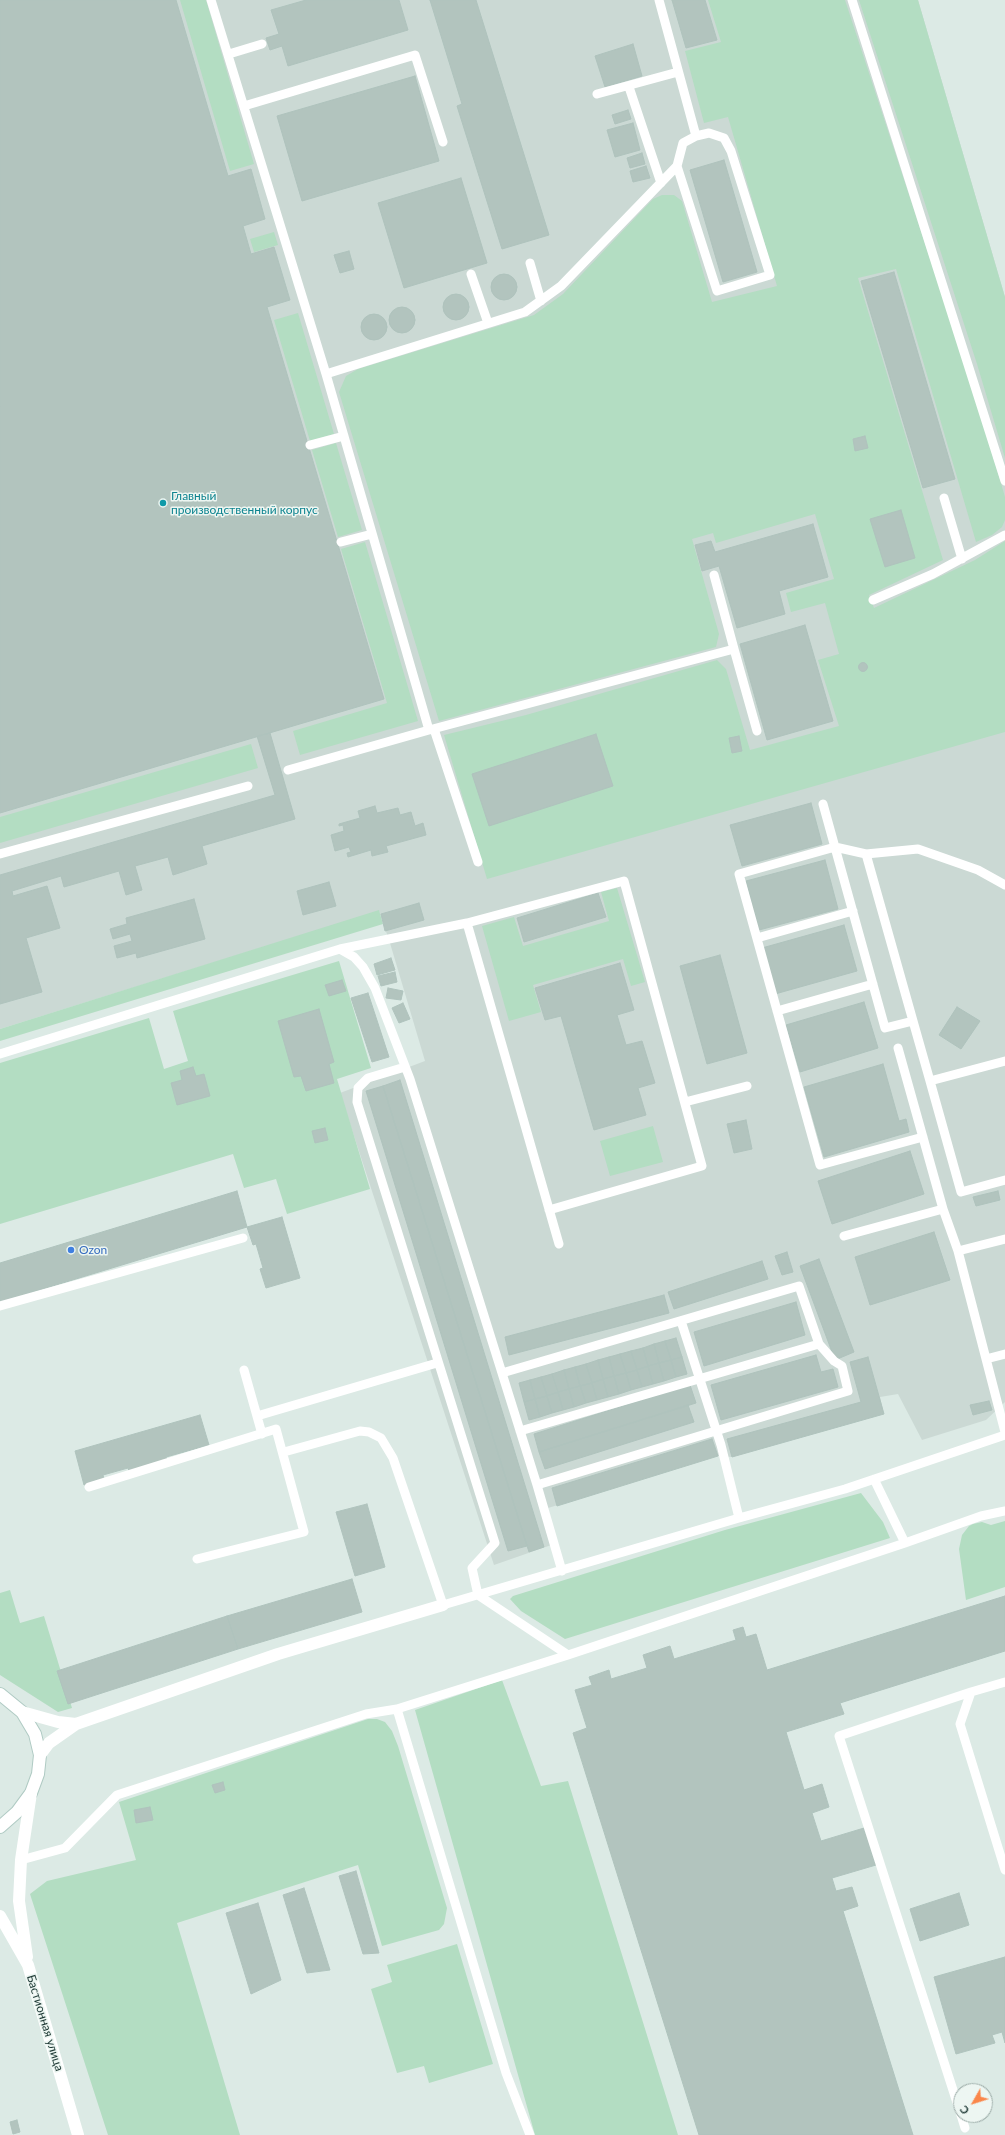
<!DOCTYPE html>
<html>
<head>
<meta charset="utf-8">
<style>
	body { margin:0 }
	#map { position:relative; width:1005px; height:2135px; overflow:hidden; background:#dceae5; font-family:Lato,sans-serif }
	canvas { display:block }
	.north { position:absolute; left:953px; top:2083px; width:40px; height:40px; box-sizing:border-box; background:#edf6f2; border:1px solid #9aaaa6; border-radius:50%; rotate:231deg; font-size:11px; font-weight:700; line-height:16px; text-align:center; color:#1e3935 }
	.north::after { content:''; display:block; margin:auto; width:14px; height:18px; background:#fa864a; clip-path:polygon(50% 0,100% 100%,50% 72%,0 100%) }
</style>
</head>
<body>
<div id="map">
<canvas width="1005" height="2135"></canvas>
<div class="north">С</div>
</div>
<script>
const c = document.querySelector('canvas').getContext('2d');
c.lineJoin = 'round';
function fillPath(path, color) {
  c.fillStyle = color;
  c.fill(path, 'evenodd');
}
function toPath(rows) {
  const path = new Path2D();
  for (const r of rows) {
    if (r.length === 3) {
      path.moveTo(r[0] + r[2], r[1]);
      path.arc(r[0], r[1], r[2], 0, 2 * Math.PI);
      continue;
    }
    path.moveTo(r[0], r[1]);
    for (let i = 2; i < r.length; i += 2) path.lineTo(r[i], r[i + 1]);
  }
  return path;
}
function stroke(path, color, width, dash) {
  c.strokeStyle = color;
  c.lineWidth = width;
  c.lineCap = dash ? 'butt' : 'round';
  c.setLineDash(dash || []);
  c.stroke(path);
}
function drawText(font, color, halo, rows, align = 'center') {
  c.font = font + ' Lato,sans-serif';
  c.lineWidth = 3;
  c.setLineDash([]);
  c.textBaseline = 'middle';
  c.strokeStyle = halo;
  c.fillStyle = color;
  for (const [text, x, y, turn = 0] of rows) {
    c.save();
    c.translate(x, y);
    c.rotate((+turn || 0) * Math.PI / 180);
    c.textAlign = isNaN(turn) ? turn : align;
    if (halo) c.strokeText(text, 0, 0);
    c.fillText(text, 0, 0);
    c.restore();
  }
}
fillPath(toPath([
	[0,0,918,0,1005,297,1005,1402,986,1420,922,1440,898,1394,880,1397,884,1414,732,1457,718,1456,548,1508,557,1543,494,1565,340,1093,425,1061,390,943,379,911,0,1029]
]), '#cbd9d4');
fillPath(toPath([
	[180,0,206,0,254,164,230,171],
	[708,0,845,0,977,402,1005,497,1005,520,1002,527,992,535,976,542,896,269,858,278,943,560,869,595,874,608,975,560,1005,541,1005,732,487,879,444,735,526,715,717,660,726,669,750,750,839,726,818,660,839,654,825,603,791,612,786,593,834,579,815,514,716,543,713,533,692,539,719,634,716,647,439,721,339,392,346,376,358,369,534,315,563,294,653,199,662,195,674,195,682,201,712,302,777,286,728,117,704,123,685,51,721,42],
	[859,0,918,0,1005,297,1005,458,977,364],
	[274,232,278,245,254,252,250,239],
	[298,313,334,434,310,441,274,320],
	[336,443,362,530,338,537,312,450],
	[365,542,418,721,300,755,293,731,387,703,341,549],
	[251,744,258,768,0,843,0,817],
	[617,888,645,982,631,986,623,959,533,985,541,1012,509,1021,482,926,514,917,523,946,609,921,601,892],
	[379,910,383,924,0,1041,0,1029],
	[339,961,371,1068,337,1079,370,1189,287,1214,276,1179,244,1188,233,1154,0,1224,0,1063,149,1018,164,1069,188,1061,173,1011],
	[653,1126,663,1162,610,1176,600,1141],
	[861,1493,883,1522,890,1538,565,1639,521,1611,510,1599,513,1596,725,1530],
	[1005,1521,1005,1587,966,1600,959,1549,962,1535,969,1526,973,1524,982,1522,991,1525],
	[10,1590,20,1623,44,1616,72,1708,58,1712,0,1675,0,1593],
	[502,1680,541,1786,568,1781,678,2135,535,2135,415,1710],
	[368,1719,377,1719,385,1722,392,1731,398,1746,447,1908,444,1924,439,1930,382,1946,358,1865,177,1923,240,2135,108,2135,30,1894,47,1881,136,1860,119,1802],
	[457,1944,493,2064,429,2083,424,2066,397,2073,371,1989,392,1982,387,1965]
]), '#b3ddc2');
const building = toPath([
	[0,0,176,0,228,176,251,169,265,219,243,226,251,254,274,247,290,300,267,307,384,699,0,813,0,0],
	[306,0,399,0,408,30,288,66,282,46,270,50,266,38,279,34,271,10,306,0],
	[430,0,476,0,549,235,502,249,457,106,462,104,430,0],
	[672,0,705,0,717,40,686,48,672,0],
	[633,44,642,76,605,87,595,56,633,44],
	[415,76,439,161,302,201,277,116,415,76],
	[628,110,631,119,615,124,612,115,628,110],
	[633,123,640,150,615,157,607,130,633,123],
	[642,153,645,164,630,168,627,158,642,153],
	[724,160,757,272,723,282,690,170,724,160],
	[646,166,650,178,633,182,630,171,646,166],
	[461,178,487,263,404,288,378,203,461,178],
	[349,251,354,269,340,273,334,255,349,251],
	[894,272,955,479,923,488,861,281,894,272],
	[504,287,13],
	[456,307,13],
	[402,320,13],
	[374,327,13],
	[865,436,868,448,855,451,853,439,865,436],
	[901,510,915,558,885,567,870,519,901,510],
	[813,524,828,577,779,591,785,614,737,628,719,566,702,571,695,545,711,541,715,552,813,524],
	[805,625,833,721,767,740,740,644,805,625],
	[863,667,4.5],
	[270,733,295,819,202,846,207,864,173,875,168,857,135,866,142,890,126,895,119,871,64,887,61,876,12,891,13,896,47,886,60,928,26,938,42,992,0,1004,0,875,275,795,257,736,270,733],
	[596,734,613,786,489,826,472,774,596,734],
	[739,736,742,751,732,753,729,738,739,736],
	[811,803,822,844,742,866,730,825,811,803],
	[375,806,377,813,398,808,400,815,411,812,415,826,423,823,426,835,386,846,388,852,372,856,371,850,348,857,347,853,351,852,349,847,335,851,331,835,344,831,343,825,339,826,339,824,360,818,358,811,375,806],
	[825,860,838,909,759,930,746,881,825,860],
	[329,882,336,906,303,915,297,891,329,882],
	[598,893,606,917,524,942,517,918,598,893],
	[194,899,205,939,137,958,136,953,117,958,114,946,132,941,130,934,113,939,110,929,127,924,126,918,194,899],
	[419,903,424,920,385,931,381,914,419,903],
	[844,925,857,971,775,994,762,948,844,925],
	[720,955,747,1053,707,1064,680,966,720,955],
	[391,958,395,970,377,975,374,964,391,958],
	[620,963,634,1010,617,1015,626,1045,642,1041,655,1083,638,1088,646,1115,594,1130,561,1016,545,1020,535,988,620,963],
	[395,972,397,982,381,986,378,976,395,972],
	[342,980,346,991,329,996,325,985,342,980],
	[388,988,403,991,401,1000,386,998,388,988],
	[368,993,389,1057,372,1062,351,998,368,993],
	[864,1002,878,1048,800,1072,786,1025,864,1002],
	[403,1003,410,1019,399,1023,392,1008,403,1003],
	[957,1007,980,1021,961,1049,939,1035,957,1007],
	[319,1009,334,1062,329,1064,334,1083,306,1091,301,1076,294,1077,278,1021,319,1009],
	[883,1064,899,1121,906,1119,909,1132,824,1157,804,1087,883,1064],
	[193,1067,196,1076,204,1074,210,1096,177,1105,171,1083,182,1080,180,1071,193,1067],
	[400,1080,544,1547,529,1552,383,1086,400,1080],
	[383,1086,527,1546,508,1551,366,1091,383,1086],
	[746,1120,752,1149,734,1153,727,1124,746,1120],
	[325,1128,328,1140,315,1143,312,1131,325,1128],
	[910,1151,924,1194,832,1224,818,1181,910,1151],
	[237,1191,247,1227,0,1302,0,1263,237,1191],
	[998,1191,1000,1200,976,1206,973,1197,998,1191],
	[282,1217,300,1278,266,1288,260,1269,263,1268,256,1244,253,1245,247,1227,282,1217],
	[934,1232,950,1280,870,1305,855,1257,934,1232],
	[787,1252,793,1272,782,1275,775,1256,787,1252],
	[819,1259,854,1352,835,1360,800,1266,819,1259],
	[762,1261,768,1279,674,1309,668,1292,762,1261],
	[664,1295,669,1313,509,1355,505,1337,664,1295],
	[796,1302,805,1335,704,1366,694,1332,796,1302],
	[676,1338,682,1357,671,1360,665,1341,676,1338],
	[665,1341,671,1360,659,1363,654,1344,665,1341],
	[654,1344,659,1363,648,1366,643,1348,654,1344],
	[643,1348,648,1366,637,1370,631,1351,643,1348],
	[631,1351,637,1370,626,1373,620,1354,631,1351],
	[620,1354,626,1373,614,1376,609,1357,620,1354],
	[816,1355,821,1372,833,1369,838,1387,721,1420,711,1385,816,1355],
	[609,1357,614,1376,603,1379,598,1360,609,1357],
	[682,1357,687,1374,676,1377,671,1360,682,1357],
	[868,1357,884,1414,732,1457,727,1439,861,1402,850,1362,868,1357],
	[598,1360,603,1379,592,1383,586,1364,598,1360],
	[671,1360,676,1377,664,1381,659,1363,671,1360],
	[659,1363,664,1381,653,1384,648,1366,659,1363],
	[586,1364,592,1383,580,1386,575,1367,586,1364],
	[648,1366,653,1384,642,1387,637,1370,648,1366],
	[575,1367,580,1386,569,1389,564,1370,575,1367],
	[564,1370,569,1389,558,1392,552,1374,564,1370],
	[637,1370,642,1387,631,1390,626,1373,637,1370],
	[626,1373,631,1390,619,1394,614,1376,626,1373],
	[552,1374,558,1392,547,1396,541,1377,552,1374],
	[614,1376,619,1394,608,1397,603,1379,614,1376],
	[541,1377,547,1396,535,1399,530,1380,541,1377],
	[603,1379,608,1397,597,1400,592,1383,603,1379],
	[530,1380,535,1399,524,1402,519,1383,530,1380],
	[592,1383,597,1400,586,1403,580,1386,592,1383],
	[690,1385,696,1403,539,1452,534,1434,690,1385],
	[580,1386,586,1403,574,1407,569,1389,580,1386],
	[569,1389,574,1407,563,1410,558,1392,569,1389],
	[558,1392,563,1410,552,1413,547,1396,558,1392],
	[547,1396,552,1413,540,1417,535,1399,547,1396],
	[535,1399,540,1417,529,1420,524,1402,535,1399],
	[989,1401,992,1410,973,1415,970,1405,989,1401],
	[688,1405,694,1422,545,1469,539,1452,688,1405],
	[200,1415,209,1445,166,1457,167,1460,129,1471,128,1468,103,1475,104,1479,84,1485,75,1451,200,1415],
	[712,1439,718,1456,557,1506,552,1488,712,1439],
	[367,1504,385,1567,355,1576,336,1512,367,1504],
	[352,1579,362,1612,238,1649,227,1616,352,1579],
	[1005,1596,1005,1651,840,1703,844,1714,786,1732,804,1790,822,1784,829,1807,812,1813,821,1841,864,1828,876,1865,832,1878,836,1891,852,1887,858,1906,843,1911,913,2135,699,2135,573,1733,587,1728,575,1690,592,1685,589,1677,609,1670,611,1679,647,1668,643,1655,670,1646,674,1659,736,1640,733,1630,743,1627,746,1637,756,1634,767,1670,1005,1596],
	[227,1616,238,1649,68,1704,57,1671,227,1616],
	[223,1782,225,1790,215,1793,212,1785,223,1782],
	[150,1807,153,1820,136,1823,134,1810,150,1807],
	[356,1871,379,1953,363,1954,339,1876,356,1871],
	[304,1888,330,1970,307,1973,283,1895,304,1888],
	[959,1893,969,1925,920,1941,910,1909,959,1893],
	[258,1903,281,1980,251,1994,226,1913,258,1903],
	[1005,1957,1005,2043,1002,2032,992,2035,995,2043,956,2054,934,1977,1005,1957],
	[17,2120,20,2132,13,2134,10,2122,17,2120]
]);
fillPath(building, '#b2c4be');
stroke(building, '#afc3bd', 1);
const secondary = toPath([
	[0,1694,22,1712,35,1734,40,1755,38,1774,31,1793,17,1812,0,1827]
]);
stroke(secondary, '#afcac3', 14);
stroke(toPath([
	[211,0,326,374,429,730,734,649,757,731],
	[659,0,696,136],
	[852,0,1005,481],
	[229,54,262,44],
	[629,87,661,183],
	[597,94,678,72],
	[244,106,415,55,443,142],
	[530,263,541,301],
	[471,274,488,323],
	[326,374,525,312,561,286,677,166,717,291,770,275,731,151,724,138,709,133,696,136,683,143,677,166],
	[310,445,344,436],
	[944,498,962,559],
	[341,542,372,534],
	[714,575,734,649],
	[873,600,933,574,1005,535],
	[434,729,478,862],
	[288,770,429,730],
	[823,804,885,1028,913,1021,930,1081],
	[0,854,248,786],
	[866,854,913,1021],
	[467,923,624,881,702,1166,549,1210],
	[757,938,853,911],
	[340,949,467,923,559,1244],
	[777,1011,873,984],
	[898,1048,943,1209,958,1251,1005,1432],
	[0,1054,340,949,354,957,363,967,375,988,410,1079,537,1485,562,1571],
	[1005,1061,930,1081,961,1192,1005,1180],
	[405,1067,368,1078,358,1088,357,1102,495,1543,472,1568,478,1595,568,1655],
	[685,1102,747,1086],
	[923,1137,820,1165,739,874,835,847,866,854,918,849,978,870,1005,885],
	[844,1236,943,1209],
	[958,1251,1005,1239],
	[0,1306,243,1238],
	[681,1321,721,1445,739,1518],
	[986,1359,1005,1354],
	[244,1370,262,1434],
	[502,1373,799,1286,819,1344,520,1431],
	[257,1416,437,1363],
	[284,1452,360,1431,369,1432,381,1438,393,1458,443,1605,739,1518,845,1489,1005,1435],
	[874,1479,905,1543],
	[537,1485,848,1391,842,1366,834,1361,819,1344],
	[89,1487,276,1429,304,1532,197,1559],
	[1005,1682,971,1692,960,1724,1005,1870],
	[397,1709,568,1655,905,1543,981,1516,1005,1511],
	[21,1860,65,1848,117,1795,366,1714,397,1709,506,2073,530,2135],
	[961,2115,839,1736,971,1692],
	[961,2115,965,2128]
]), '#fff', 9);
stroke(toPath([
	[22,1712,58,1722,76,1724],
	[40,1755,49,1743,76,1724,278,1654,443,1605]
]), '#fff', 12);
stroke(toPath([
	[0,1916,28,1965,78,2135],
	[27,1957,19,1901,21,1860,31,1793]
]), '#fff', 12);
stroke(secondary, '#fff', 12);
for (const [x, y, r, color] of [
	[163,503,4,"#0f9aa8"],
	[71,1250,4,"#3f7fe0"]
]) {
  const dot = new Path2D();
  dot.arc(x, y, r, 0, 2 * Math.PI);
  c.fillStyle = color;
  c.fill(dot);
  stroke(dot, '#edf6f2', 1.5);
}
drawText('12px', '#0d838f', '#edf6f2', [
	["Главный",171,496],
	["производственный корпус",171,510]
], 'left');
drawText('12px', '#366cbe', '#edf6f2', [
	["Ozon",79,1250]
], 'left');
drawText('12px', '#1e3935', '#edf6f2', [
	["Бастионная улица",45,2023,73]
]);
</script>
</body>
</html>
